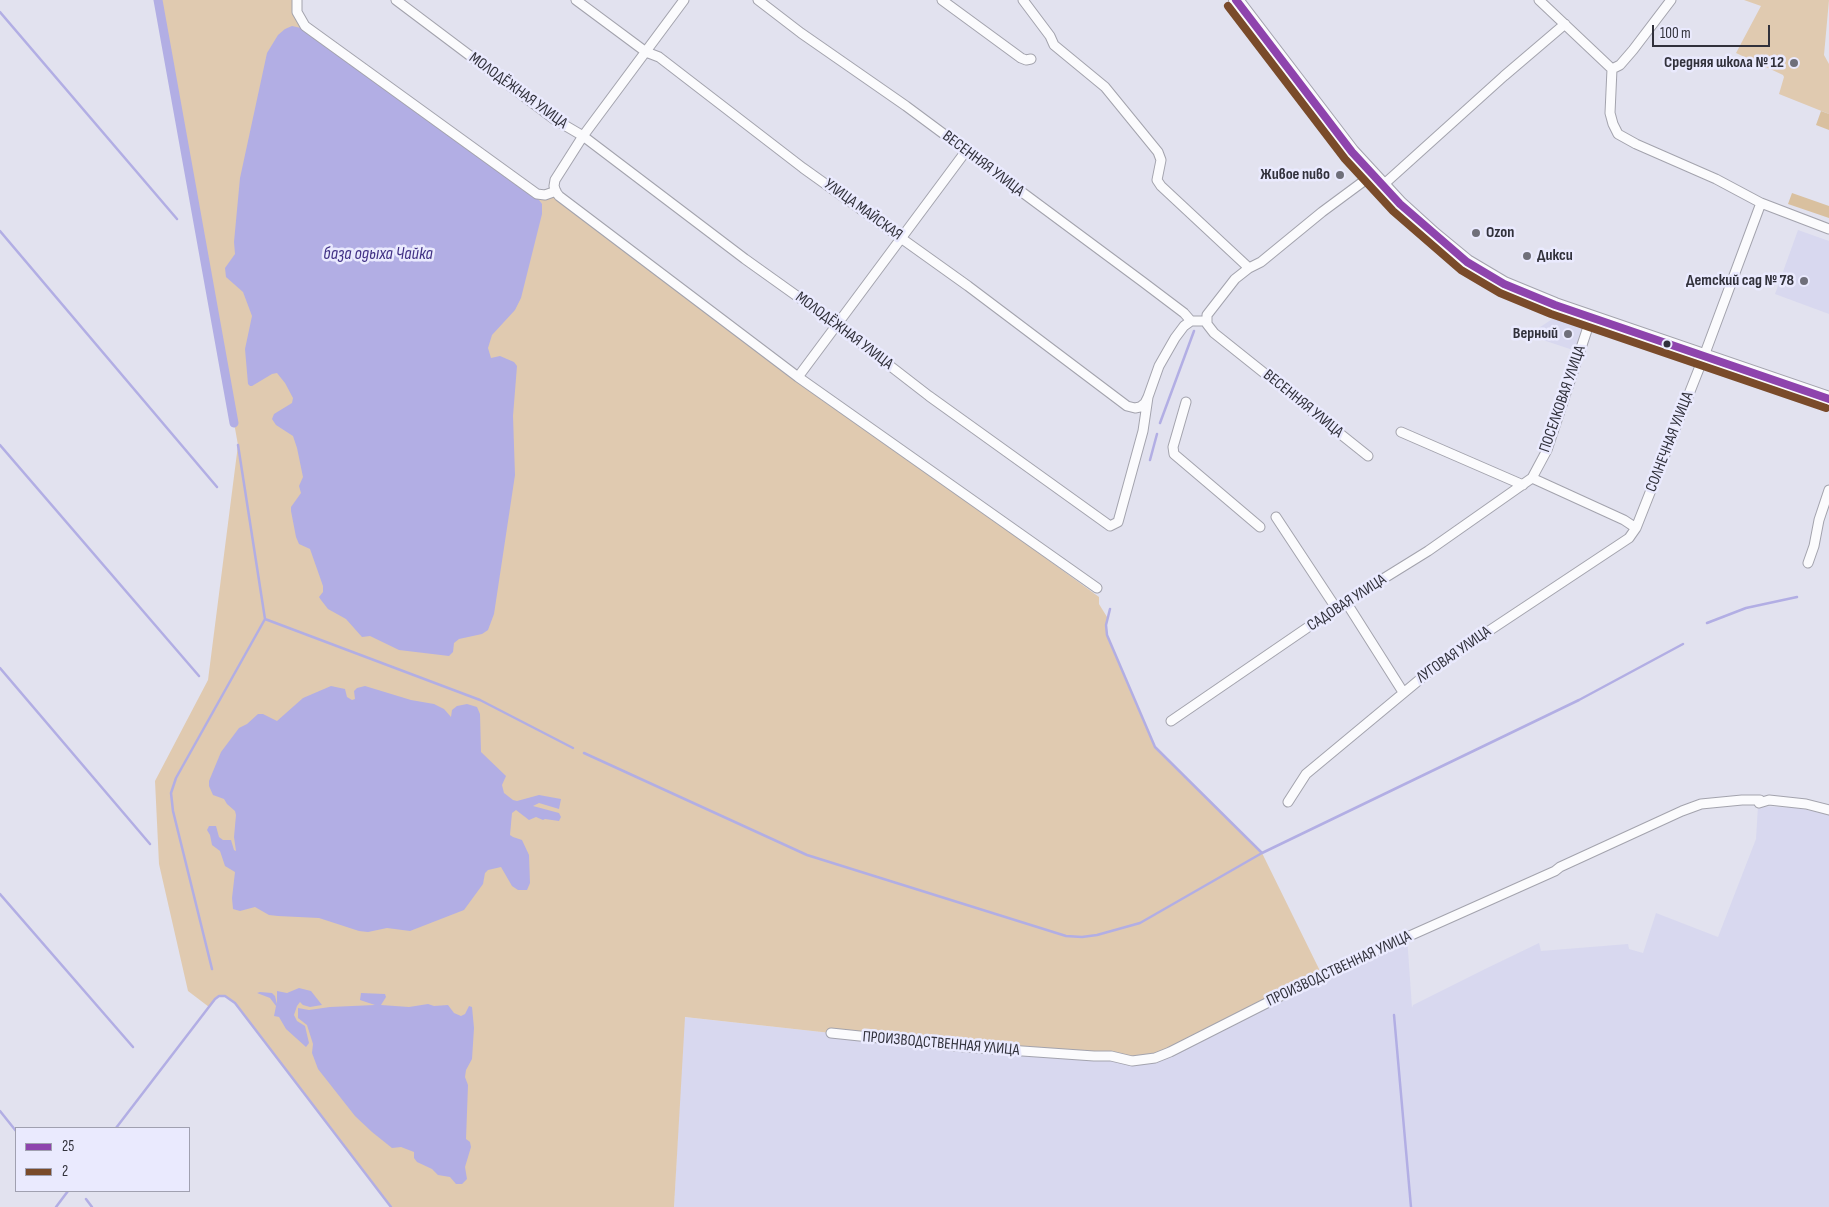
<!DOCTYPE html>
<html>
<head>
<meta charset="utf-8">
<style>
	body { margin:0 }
	#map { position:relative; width:1829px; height:1207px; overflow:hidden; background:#e2e2ef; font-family:"Sofia Sans Condensed",sans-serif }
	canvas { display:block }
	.legend { position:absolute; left:15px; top:1127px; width:175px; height:65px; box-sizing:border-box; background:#eaeafe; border:1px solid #a0a0b0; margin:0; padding:6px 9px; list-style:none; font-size:15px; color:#31313b }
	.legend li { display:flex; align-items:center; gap:10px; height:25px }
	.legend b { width:25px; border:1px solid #a0a0b0 }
	.scale { position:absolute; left:1652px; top:25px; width:118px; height:22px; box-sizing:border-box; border:2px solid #31313b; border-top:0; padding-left:6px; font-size:15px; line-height:18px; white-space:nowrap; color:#31313b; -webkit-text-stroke:4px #eaeafe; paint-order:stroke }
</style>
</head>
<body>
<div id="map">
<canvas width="1829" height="1207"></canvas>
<ul class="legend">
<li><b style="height:6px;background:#8e44ad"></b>25</li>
<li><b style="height:6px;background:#7a4b2a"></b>2</li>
</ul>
<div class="scale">100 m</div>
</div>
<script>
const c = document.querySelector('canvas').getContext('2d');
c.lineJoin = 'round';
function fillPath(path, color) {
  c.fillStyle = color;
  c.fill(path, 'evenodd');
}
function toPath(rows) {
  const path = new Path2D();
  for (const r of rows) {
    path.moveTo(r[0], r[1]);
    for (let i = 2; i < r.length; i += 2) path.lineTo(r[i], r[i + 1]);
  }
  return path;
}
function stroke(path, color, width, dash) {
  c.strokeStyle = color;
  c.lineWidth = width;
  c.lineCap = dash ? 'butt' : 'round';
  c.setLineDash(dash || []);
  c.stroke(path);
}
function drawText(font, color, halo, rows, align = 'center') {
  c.font = font + ' "Sofia Sans Condensed",sans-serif';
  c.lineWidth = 5;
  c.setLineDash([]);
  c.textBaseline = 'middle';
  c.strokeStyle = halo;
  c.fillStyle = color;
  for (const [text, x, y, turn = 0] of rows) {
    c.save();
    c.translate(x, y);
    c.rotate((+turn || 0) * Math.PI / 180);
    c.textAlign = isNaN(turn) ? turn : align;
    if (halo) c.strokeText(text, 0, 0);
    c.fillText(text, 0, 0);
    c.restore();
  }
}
fillPath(toPath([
	[1798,230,1829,241,1829,314,1775,294],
	[1557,316,1584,327,1576,351,1528,335],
	[1758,806,1798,808,1829,815,1829,1207,674,1207,684,1017,831,1033,1121,1058,1407,936,1412,1008,1413,1005,1483,970,1539,943,1541,951,1628,944,1629,949,1643,953,1656,913,1718,937,1756,839]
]), '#d8d8ef');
fillPath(toPath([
	[158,0,297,0,301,21,537,194,556,191,798,377,1099,597,1099,604,1107,617,1107,635,1153,743,1158,751,1262,853,1322,975,1148,1059,831,1033,685,1017,674,1207,391,1207,232,1000,225,996,219,996,209,1007,188,991,159,864,155,781,208,680,238,445],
	[1744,0,1829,0,1824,55,1829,64,1829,114,1779,94,1784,77,1783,75,1736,53,1761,6]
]), '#e0cab0');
fillPath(toPath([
	[1821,111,1829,114,1829,130,1816,125],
	[1792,193,1829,206,1829,218,1788,204]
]), '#d9c09f');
fillPath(toPath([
	[292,26,301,28,539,200,542,204,542,214,521,298,515,310,492,335,488,348,491,358,500,356,514,362,517,366,513,416,515,475,494,614,488,630,482,634,459,639,454,643,453,652,449,656,399,650,370,636,362,637,346,619,328,609,321,600,319,597,323,592,323,586,310,549,299,544,296,537,291,511,291,507,301,493,299,486,303,477,297,448,293,436,276,425,272,419,274,414,292,403,293,398,285,383,277,373,272,374,252,386,250,386,248,384,245,349,252,316,243,292,226,277,225,268,235,254,234,242,240,178,267,53,278,35,285,29],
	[331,686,345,689,347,697,352,700,355,699,354,691,357,688,365,686,411,700,434,704,444,709,451,717,452,710,457,706,467,704,477,707,480,714,481,752,506,776,502,785,504,793,513,800,517,801,539,795,561,799,559,809,539,803,533,806,559,813,561,817,559,821,545,819,543,820,536,817,529,820,516,810,512,813,510,835,513,837,522,840,529,855,530,883,527,890,518,890,512,886,501,867,488,870,485,873,483,884,464,910,410,931,387,928,368,932,359,931,319,918,278,916,269,915,255,907,240,911,233,909,232,898,235,872,225,866,220,851,212,845,210,835,207,830,209,826,216,826,219,837,223,840,231,840,234,850,236,851,234,837,236,815,235,811,227,804,224,799,213,795,209,786,209,781,221,752,239,728,247,724,258,714,263,714,277,721,303,698],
	[299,988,311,991,322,1005,310,1007,303,1005,300,1002,297,1006,294,1015,297,1021,305,1026,309,1043,306,1047,286,1029,279,1017,274,1016,276,1006,270,998,257,993,260,992,272,993,275,996,277,1004,277,991,287,993],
	[361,993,385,994,386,997,381,1005,409,1007,428,1004,434,1006,448,1005,454,1013,461,1016,465,1014,469,1006,472,1007,474,1028,472,1059,466,1070,465,1077,468,1085,466,1139,470,1142,471,1147,465,1167,467,1179,462,1184,456,1184,450,1177,438,1175,432,1169,417,1162,414,1158,414,1152,401,1147,392,1148,372,1132,355,1116,318,1069,312,1053,313,1044,307,1025,298,1018,298,1008,309,1010,330,1007,375,1005,360,1000]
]), '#b2aee4');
stroke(toPath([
	[0,12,177,219],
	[0,231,217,487],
	[1160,423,1194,331],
	[0,445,199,676],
	[1150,460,1157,434],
	[265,619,480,700,573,748],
	[1707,623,1746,608,1797,597],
	[0,668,150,844],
	[584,753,807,855,1066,936,1082,937,1097,935,1140,923,1262,853,1155,747,1107,635,1106,625,1110,609],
	[1262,853,1579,700,1683,644],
	[0,894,133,1047],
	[212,969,173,811,171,793,176,778,265,619,238,445],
	[1394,1015,1411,1207],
	[0,1111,16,1131],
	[116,1128,215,999,219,996,225,996,235,1003,391,1207],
	[86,1199,92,1207],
	[56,1207,68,1191]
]), '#b2aee4', 2.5);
stroke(toPath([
	[158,0,234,423]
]), '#b2aee4', 9);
const minor = toPath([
	[297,0,297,12,305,26,537,194,545,195,556,191],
	[396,0,554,119,583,136,745,259,836,324,929,396,1110,526,1118,522,1143,431,1148,397,1159,366,1175,338,1184,326,1191,321],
	[576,0,646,52,659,57,803,168,968,286,1127,406,1135,408,1140,407,1145,403,1148,397],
	[684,0,583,136,555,180,554,186,556,192,559,196,798,377,1097,588],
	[758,0,801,33,906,106,1143,282,1184,313,1191,321,1207,321],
	[942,0,1021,58,1026,60,1031,59],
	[1023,0,1050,36,1054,45,1105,87,1158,152,1161,160,1157,180,1161,186,1249,268],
	[1539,0,1612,69],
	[1612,69,1610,113,1613,124,1618,134,1636,144,1716,179,1761,203],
	[1612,69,1620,65,1633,50,1671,0],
	[1382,186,1504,76,1565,24],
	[798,377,966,151],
	[1186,402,1173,447,1174,454,1260,527],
	[1401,432,1523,485],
	[1368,456,1214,333,1207,324,1207,315,1235,279,1249,268,1261,262,1322,212,1372,175],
	[1532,478,1624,520,1636,528],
	[1276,517,1336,608],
	[1808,563,1814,546,1819,520,1829,490],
	[1346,602,1403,692],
	[1171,721,1336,608,1428,551,1532,478,1547,450,1591,318],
	[1288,802,1306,774,1436,666,1629,538,1636,528,1704,356,1761,203,1829,229],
	[831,1033,965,1047,1094,1056,1111,1056,1132,1061,1155,1058,1170,1052,1322,975,1555,871,1560,867,1682,811,1701,804,1742,800,1760,800,1759,803,1769,800,1806,804,1829,810]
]);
const primary = toPath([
	[1236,0,1352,152,1400,204,1433,234,1467,262,1504,284,1555,305,1829,399]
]);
stroke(minor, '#a3a3ad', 11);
stroke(primary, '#a3a3ad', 16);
stroke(minor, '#fbfbfd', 9);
stroke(primary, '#fbfbfd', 14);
stroke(toPath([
	[1236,0,1352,152,1400,204,1467,262,1504,284,1555,305,1829,399]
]), '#8e44ad', 8);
stroke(toPath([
	[1228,6,1345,159,1393,211,1461,270,1500,293,1551,314,1826,408]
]), '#7a4b2a', 8);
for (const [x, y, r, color] of [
	[1794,63,5,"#6f6f7a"],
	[1340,175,5,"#6f6f7a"],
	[1476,233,5,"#6f6f7a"],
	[1527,256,5,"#6f6f7a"],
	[1804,281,5,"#6f6f7a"],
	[1568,334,5,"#6f6f7a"],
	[1667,344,4.5,"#31313b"]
]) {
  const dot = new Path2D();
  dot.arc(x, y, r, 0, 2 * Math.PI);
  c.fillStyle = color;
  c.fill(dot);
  stroke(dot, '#eaeafe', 2);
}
drawText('bold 16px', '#31313b', '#eaeafe', [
	["Средняя школа № 12",1784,63],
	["Живое пиво",1330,175],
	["Ozon",1486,233,"left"],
	["Дикси",1537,256,"left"],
	["Детский сад № 78",1794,281],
	["Верный",1558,334]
], 'right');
drawText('16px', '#31313b', '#eaeafe', [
	["МОЛОДЁЖНАЯ УЛИЦА",518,91,36],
	["ВЕСЕННЯЯ УЛИЦА",983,164,37],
	["УЛИЦА МАЙСКАЯ",863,210,36],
	["МОЛОДЁЖНАЯ УЛИЦА",844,331,37],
	["ПОСЕЛКОВАЯ УЛИЦА",1563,399,-71],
	["ВЕСЕННЯЯ УЛИЦА",1303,404,39],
	["СОЛНЕЧНАЯ УЛИЦА",1670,442,-69],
	["САДОВАЯ УЛИЦА",1347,603,-33],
	["ЛУГОВАЯ УЛИЦА",1454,655,-35],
	["ПРОИЗВОДСТВЕННАЯ УЛИЦА",1339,969,-25],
	["ПРОИЗВОДСТВЕННАЯ УЛИЦА",941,1044,5]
]);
drawText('italic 18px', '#413185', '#eaeafe', [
	["база одыха Чайка",378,254]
]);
</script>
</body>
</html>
